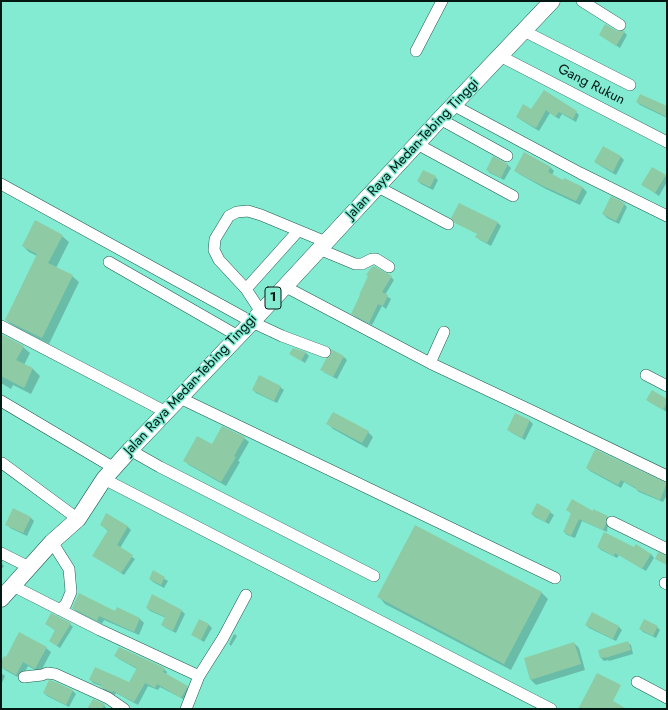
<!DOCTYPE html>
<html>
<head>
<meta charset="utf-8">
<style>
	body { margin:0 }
	#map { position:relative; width:668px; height:710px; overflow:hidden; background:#84ebd3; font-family:Jost,sans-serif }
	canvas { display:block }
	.frame { position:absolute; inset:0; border:2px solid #021813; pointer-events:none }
</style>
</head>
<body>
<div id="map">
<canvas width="668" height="710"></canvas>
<div class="frame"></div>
</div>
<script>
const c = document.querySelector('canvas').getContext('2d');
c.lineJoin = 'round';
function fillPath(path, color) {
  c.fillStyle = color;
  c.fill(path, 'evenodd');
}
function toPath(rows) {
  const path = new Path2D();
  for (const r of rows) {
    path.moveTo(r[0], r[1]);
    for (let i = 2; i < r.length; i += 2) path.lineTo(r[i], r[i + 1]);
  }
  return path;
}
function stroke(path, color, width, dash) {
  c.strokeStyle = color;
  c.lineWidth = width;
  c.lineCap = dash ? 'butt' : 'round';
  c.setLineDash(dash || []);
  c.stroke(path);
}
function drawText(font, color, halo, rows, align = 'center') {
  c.font = font + ' Jost,sans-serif';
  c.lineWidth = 3;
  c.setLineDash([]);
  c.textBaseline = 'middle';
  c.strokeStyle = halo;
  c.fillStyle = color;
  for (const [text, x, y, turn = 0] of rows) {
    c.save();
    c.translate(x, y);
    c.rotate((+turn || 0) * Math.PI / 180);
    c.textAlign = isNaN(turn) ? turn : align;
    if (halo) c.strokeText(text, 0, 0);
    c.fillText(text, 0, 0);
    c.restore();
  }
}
fillPath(toPath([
	[616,32,624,32,627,35,620,48,600,35],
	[544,91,576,112,579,115,576,122,562,114,559,119,550,113,539,131,521,120,517,117,531,110],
	[637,102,667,108,667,118,640,105],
	[603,147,621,157,624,160,616,175,599,165,595,162],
	[507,164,511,168,504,180,490,173,487,170],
	[550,167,554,171,552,175,564,181,565,179,583,188,587,192,580,205,546,189,519,174,515,170],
	[665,176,667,177,667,182,659,196,643,185],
	[435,177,438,180,433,190,421,184,418,181],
	[624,204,627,207,619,224,607,218,603,214],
	[497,222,501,226,491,246,480,240,476,237,482,235],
	[62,236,69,242,56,268,72,276,79,282,49,344,13,326,6,320,37,256,29,252,23,246],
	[369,276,391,277,394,280,385,295,391,299,386,309,382,306,372,325,356,317,352,313],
	[1,335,23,347,30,353,24,365,33,369,40,376,31,394,13,385,11,389,1,383],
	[294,349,306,353,309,356,305,363,291,354],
	[344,357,347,360,337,379,325,373,322,370],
	[280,387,284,390,277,403,256,393,253,390],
	[647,400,667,400,667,412,651,403],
	[529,420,533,424,525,440,512,433,508,430],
	[328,424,368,432,373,437,367,448,333,429],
	[244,438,249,442,238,461,240,462,226,486,189,465,184,460,212,445],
	[587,468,667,484,667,495,663,502,639,492,636,489,624,482,621,488,590,471],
	[14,510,31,518,34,521,27,536,10,528,7,524],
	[567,510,593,512,594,511,608,517,611,520,608,523,607,532,582,521,575,538,567,535,564,532,572,514],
	[550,512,554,515,549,524,535,517,532,514],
	[107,515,128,527,131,530,120,548,135,559,124,575,94,556,108,531,101,525],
	[598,547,634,548,651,554,654,558,646,571,619,555,617,558,601,550],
	[1,563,4,566,1,570],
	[154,572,168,581,164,588,153,582,150,579],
	[541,592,548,599,511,670,385,604,379,597],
	[73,608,116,613,117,609,140,619,144,623,139,635,104,620,102,624,77,612],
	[147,608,182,611,185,614,176,633,166,628,162,625,166,618,150,611],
	[592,613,619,627,622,630,616,641,589,628,586,625],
	[46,624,70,624,73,627,60,648,50,641,56,631],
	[208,624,212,628,204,642,192,635],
	[657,627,660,630,656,638,643,632,640,629],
	[234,634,237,636,231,646,229,644],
	[627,642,631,645,633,654,609,661,608,660,604,661,601,658,599,651],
	[574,643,579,648,585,670,536,685,531,680,525,659],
	[46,648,51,652,40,673,28,666,21,679,5,670,1,667,1,664,6,658],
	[116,656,164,669,167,672,166,675,187,687,190,690,185,700,160,687,158,690,148,686,138,705,116,693,115,695,104,690,101,686,93,683,90,679,129,684,137,669,119,659],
	[1,673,5,676,1,685],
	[73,691,76,694,69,707,47,696,44,693],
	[104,705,107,709,89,709]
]), '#0003');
fillPath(toPath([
	[605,24,617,31,625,31,616,46,599,35],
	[544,90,577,111,573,119,559,112,555,117,546,110,536,128,516,117,523,104,531,109],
	[640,94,667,106,667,117,636,102],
	[603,146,621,156,613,172,594,162],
	[524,152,551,167,548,172,563,180,564,178,583,187,576,201,541,185,514,171],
	[493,156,508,164,501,178,486,170],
	[652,167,666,175,655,193,641,185],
	[423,170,436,176,430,187,417,181],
	[611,196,625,203,616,221,602,214],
	[459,203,498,222,487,243,475,237,477,234,455,223,451,218],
	[35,220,63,235,48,263,73,275,42,338,5,320,37,254,22,246],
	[374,266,392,276,382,292,388,295,383,306,378,304,369,323,351,314,360,295,359,295,368,276,366,275,371,268],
	[1,334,24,346,16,360,33,368,24,388,1,376],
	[293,348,306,352,301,361,289,354],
	[331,349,344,356,333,377,320,370,326,359,331,355],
	[259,375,281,386,274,401,252,390],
	[652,390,667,399,667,402,663,410,646,400],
	[333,412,369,431,362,443,326,424],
	[515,413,530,420,522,438,507,430],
	[222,426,245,437,234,456,236,457,221,482,183,461,197,436,212,444],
	[595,449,667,483,660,500,635,489,636,488,621,480,618,485,586,468],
	[572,499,593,511,593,509,608,516,606,519,606,524,603,530,579,519,571,536,563,532,571,513,566,510],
	[537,503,551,511,545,522,531,514],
	[13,508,31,517,23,533,5,525],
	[106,513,128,526,117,545,133,555,121,573,92,556,108,530,100,525],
	[415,525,542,592,504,664,377,597],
	[604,532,634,547,636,544,651,554,642,569,615,553,614,556,597,547],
	[658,552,667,556,667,565,655,559],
	[153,570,165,577,161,585,149,579],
	[79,593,115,611,117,607,140,618,134,632,99,616,97,621,72,608],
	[152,594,182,610,173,631,161,625,165,617,146,608],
	[592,612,619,626,613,639,585,625],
	[51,613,71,623,57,646,49,641,55,630,45,624],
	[199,619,209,624,201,640,191,635],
	[644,619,658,626,653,636,639,629],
	[19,632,47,647,35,669,23,662,16,675,1,667,1,662,4,656,6,657],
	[628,641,631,650,605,658,606,657,600,658,598,650],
	[574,642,581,664,530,680,524,658],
	[119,647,165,668,163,672,188,686,181,698,157,684,155,688,145,683,134,702,113,691,112,692,100,687,101,685,89,680,95,667,129,682,137,668,114,656],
	[597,673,621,685,613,701,627,709,578,709],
	[49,680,53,681,73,690,66,705,43,693],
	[93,699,105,704,102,709,87,709]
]), '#8ecba5');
const minor = toPath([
	[582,1,620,25],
	[524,31,630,85],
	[416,51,442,1],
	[500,56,667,142],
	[453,105,580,173,667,216],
	[440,119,507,156],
	[417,144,513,196],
	[1,184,252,322,282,336,325,352],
	[378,187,448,224],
	[319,249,355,264,362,264,372,259,376,259,389,267],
	[109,262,238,336],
	[284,286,430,363,532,411,667,476],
	[246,289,298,231],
	[261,312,246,289,219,260,214,250,215,239,229,216,237,212,248,211,261,215,326,242],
	[1,326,166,412],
	[430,363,444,332],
	[646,375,667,386],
	[180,398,555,578],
	[1,401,114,468],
	[130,450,160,467,374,576],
	[2,463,78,519],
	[104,479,551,709],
	[612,522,667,549],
	[52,542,69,569,71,592,66,604,60,610],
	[1,553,29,567],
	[665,583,667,584],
	[13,586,100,630,199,676,186,709],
	[199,676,223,638,246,595],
	[24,677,42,675,47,673,55,674,108,698,124,709],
	[637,682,667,698]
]);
const highway = toPath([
	[1,599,52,542,78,519,104,479,130,450,252,322,440,119,552,1]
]);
stroke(minor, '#21584d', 12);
stroke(highway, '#21584d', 17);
stroke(minor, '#fff', 11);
stroke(highway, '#fff', 16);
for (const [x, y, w] of [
	[273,298,16]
]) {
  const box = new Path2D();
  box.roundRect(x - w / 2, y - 11, w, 22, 3);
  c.fillStyle = '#84ebd3';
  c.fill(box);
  stroke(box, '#021813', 1);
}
drawText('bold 13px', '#021813', null, [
	["1",273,298]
]);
drawText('14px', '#021813', '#84ebd3', [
	["Gang Rukun",591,85,27],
	["Jalan Raya Medan-Tebing Tinggi",413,149,-47],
	["Jalan Raya Medan-Tebing Tinggi",191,385,-47]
]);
</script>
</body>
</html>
